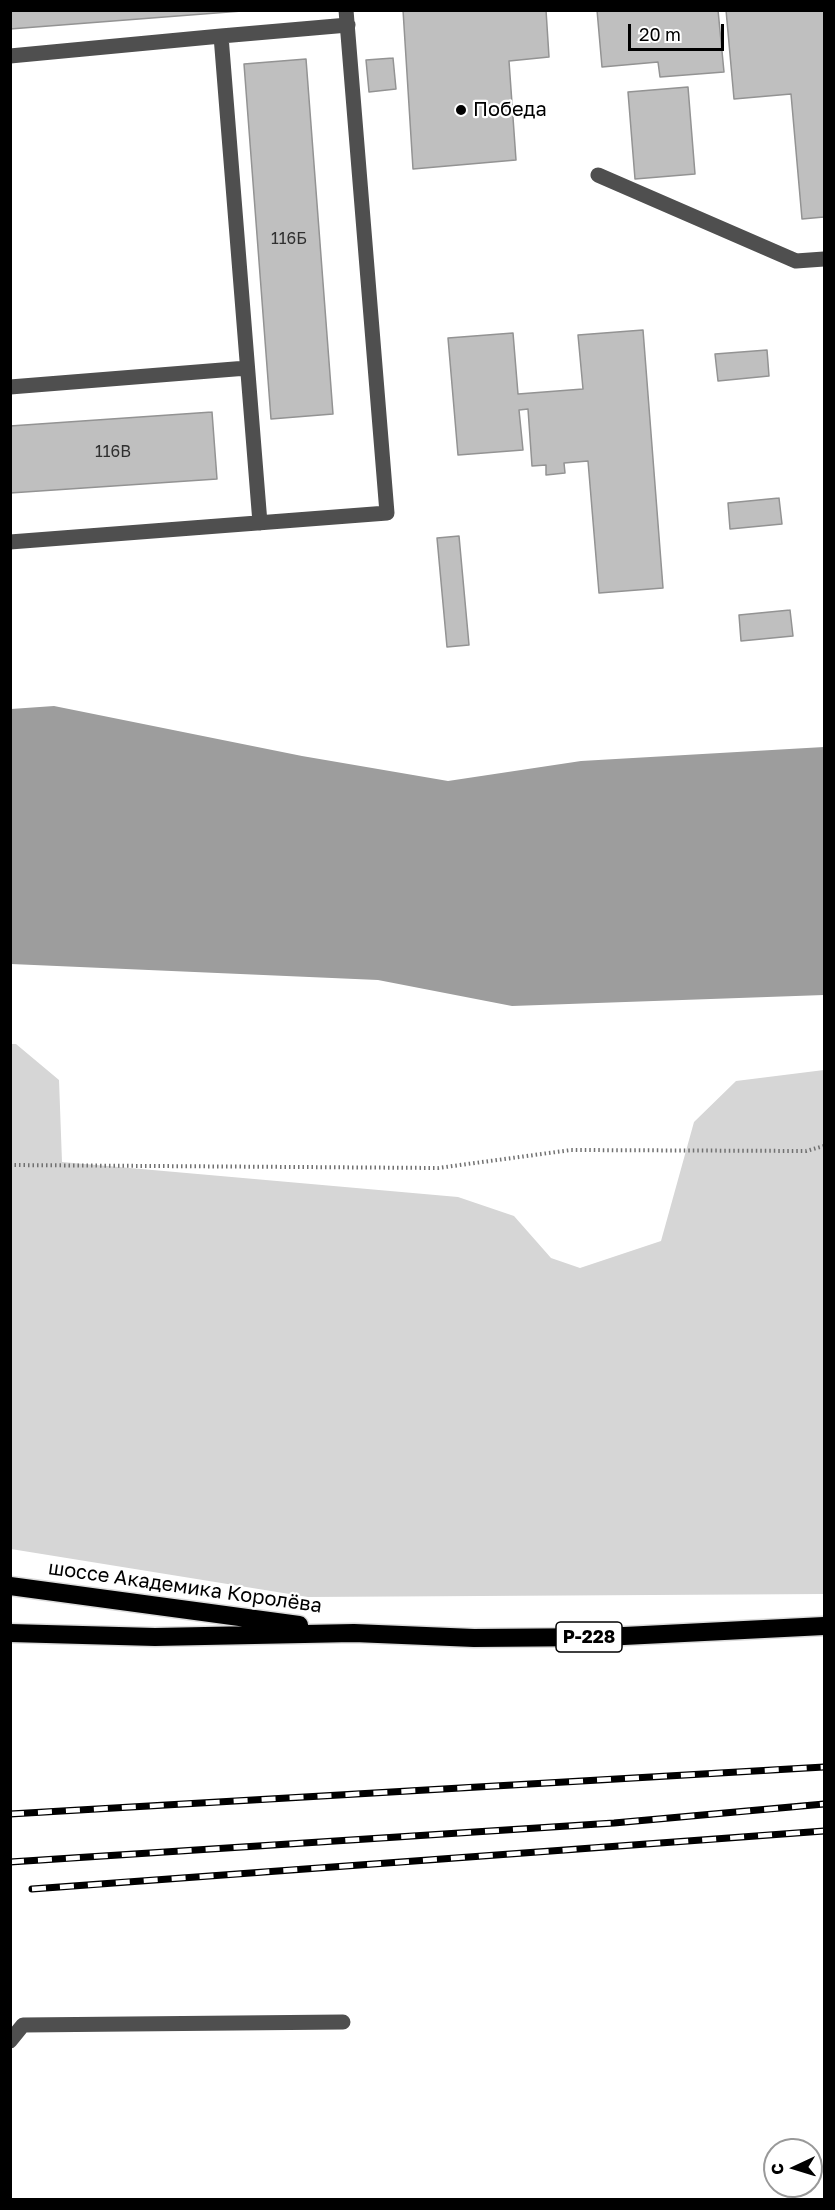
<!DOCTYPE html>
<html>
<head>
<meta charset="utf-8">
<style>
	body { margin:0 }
	#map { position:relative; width:835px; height:2210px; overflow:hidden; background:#fff; font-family:"Golos Text",sans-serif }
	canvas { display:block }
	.frame { position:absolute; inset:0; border:12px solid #000; pointer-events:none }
	.north { position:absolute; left:763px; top:2138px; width:60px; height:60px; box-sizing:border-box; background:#fff; border:2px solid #999; border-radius:50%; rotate:266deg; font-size:16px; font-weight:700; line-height:24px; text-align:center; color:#000 }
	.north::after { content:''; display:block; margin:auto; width:21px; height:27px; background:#000; clip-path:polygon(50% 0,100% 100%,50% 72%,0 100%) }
	.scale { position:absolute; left:628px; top:24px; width:96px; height:27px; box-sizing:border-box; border:3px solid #000; border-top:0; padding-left:8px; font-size:18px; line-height:21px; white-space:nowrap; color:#000; -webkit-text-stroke:4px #fff; paint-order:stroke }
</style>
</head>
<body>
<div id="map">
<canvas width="835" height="2210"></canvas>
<div class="frame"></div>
<div class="north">С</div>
<div class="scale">20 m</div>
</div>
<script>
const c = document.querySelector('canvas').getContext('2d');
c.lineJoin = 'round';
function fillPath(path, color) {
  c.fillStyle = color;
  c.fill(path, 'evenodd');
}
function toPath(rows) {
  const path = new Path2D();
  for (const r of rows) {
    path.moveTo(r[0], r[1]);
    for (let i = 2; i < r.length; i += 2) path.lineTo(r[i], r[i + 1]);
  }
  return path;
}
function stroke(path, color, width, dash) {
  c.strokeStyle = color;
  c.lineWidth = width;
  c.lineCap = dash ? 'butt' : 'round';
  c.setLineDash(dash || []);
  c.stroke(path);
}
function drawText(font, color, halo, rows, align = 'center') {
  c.font = font + ' "Golos Text",sans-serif';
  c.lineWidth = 4.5;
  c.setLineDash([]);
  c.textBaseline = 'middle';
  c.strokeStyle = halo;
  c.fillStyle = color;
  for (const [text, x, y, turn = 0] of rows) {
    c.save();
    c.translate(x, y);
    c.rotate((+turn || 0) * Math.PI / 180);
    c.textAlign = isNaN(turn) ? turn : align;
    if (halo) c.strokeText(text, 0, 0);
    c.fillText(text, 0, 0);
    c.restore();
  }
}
fillPath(toPath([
	[11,1044,16,1044,59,1080,62,1162,458,1197,514,1216,551,1258,580,1268,661,1241,694,1122,736,1081,824,1070,824,1594,308,1597,11,1549]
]), '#d6d6d6');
fillPath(toPath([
	[54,706,302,756,448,781,581,761,824,747,824,995,512,1006,378,980,11,964,11,709]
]), '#9d9d9d');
const building = toPath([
	[10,10,242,10,242,11,10,29,10,10],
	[403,10,546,10,549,57,509,61,516,160,413,169,403,10],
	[597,10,718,10,724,72,660,77,658,62,602,67,597,10],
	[726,10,824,10,824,217,802,219,791,94,734,99,726,10],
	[393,58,396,89,369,92,366,60,393,58],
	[306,59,333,414,271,419,244,64,306,59],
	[688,87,695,174,635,179,628,92,688,87],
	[643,330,663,588,599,593,588,461,564,463,565,473,546,475,546,465,532,466,528,409,519,410,523,450,458,455,448,338,513,333,518,394,583,389,578,335,643,330],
	[767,350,769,376,718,381,715,354,767,350],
	[212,412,217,479,10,493,10,426,212,412],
	[779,498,782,524,730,529,728,503,779,498],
	[459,536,469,645,447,647,437,538,459,536],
	[790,610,793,636,741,641,739,615,790,610]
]);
fillPath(building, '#bfbfbf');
stroke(building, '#939393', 1.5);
const highway = toPath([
	[10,1586,299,1625],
	[10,1633,155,1637,354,1633,474,1638,604,1637,824,1626]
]);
stroke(highway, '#dbdbdb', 21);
stroke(toPath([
	[10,1165,438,1168,571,1150,806,1151,824,1146]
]), '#717171', 4, [1.5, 3]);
stroke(toPath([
	[10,56,221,36],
	[598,175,796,261,824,259],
	[10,387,247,368],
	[260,523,221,36,348,25],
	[10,542,387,513,346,10],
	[10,2041,23,2025,343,2022]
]), '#4f4f4f', 15);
stroke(highway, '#000', 18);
const rail = toPath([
	[10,1814,824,1767],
	[10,1862,614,1823,824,1804],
	[32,1889,824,1831]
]);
stroke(rail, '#000', 7);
stroke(rail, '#fff', 4.5, [14]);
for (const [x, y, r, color] of [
	[461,110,6,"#000"]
]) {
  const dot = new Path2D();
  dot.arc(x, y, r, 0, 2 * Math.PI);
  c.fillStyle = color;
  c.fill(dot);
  stroke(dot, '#fff', 2);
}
drawText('16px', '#303030', null, [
	["116Б",289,239],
	["116В",113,452]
]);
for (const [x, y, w] of [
	[589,1637,66]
]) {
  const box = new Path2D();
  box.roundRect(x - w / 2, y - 15, w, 30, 4.5);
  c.fillStyle = '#fff';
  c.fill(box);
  stroke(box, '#000', 1.5);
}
drawText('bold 18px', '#000', null, [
	["Р-228",589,1637]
]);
drawText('20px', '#000', '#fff', [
	["Победа",473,110]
], 'left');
drawText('20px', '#000', '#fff', [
	["шоссе Академика Королёва",185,1587,8]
]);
</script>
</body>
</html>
